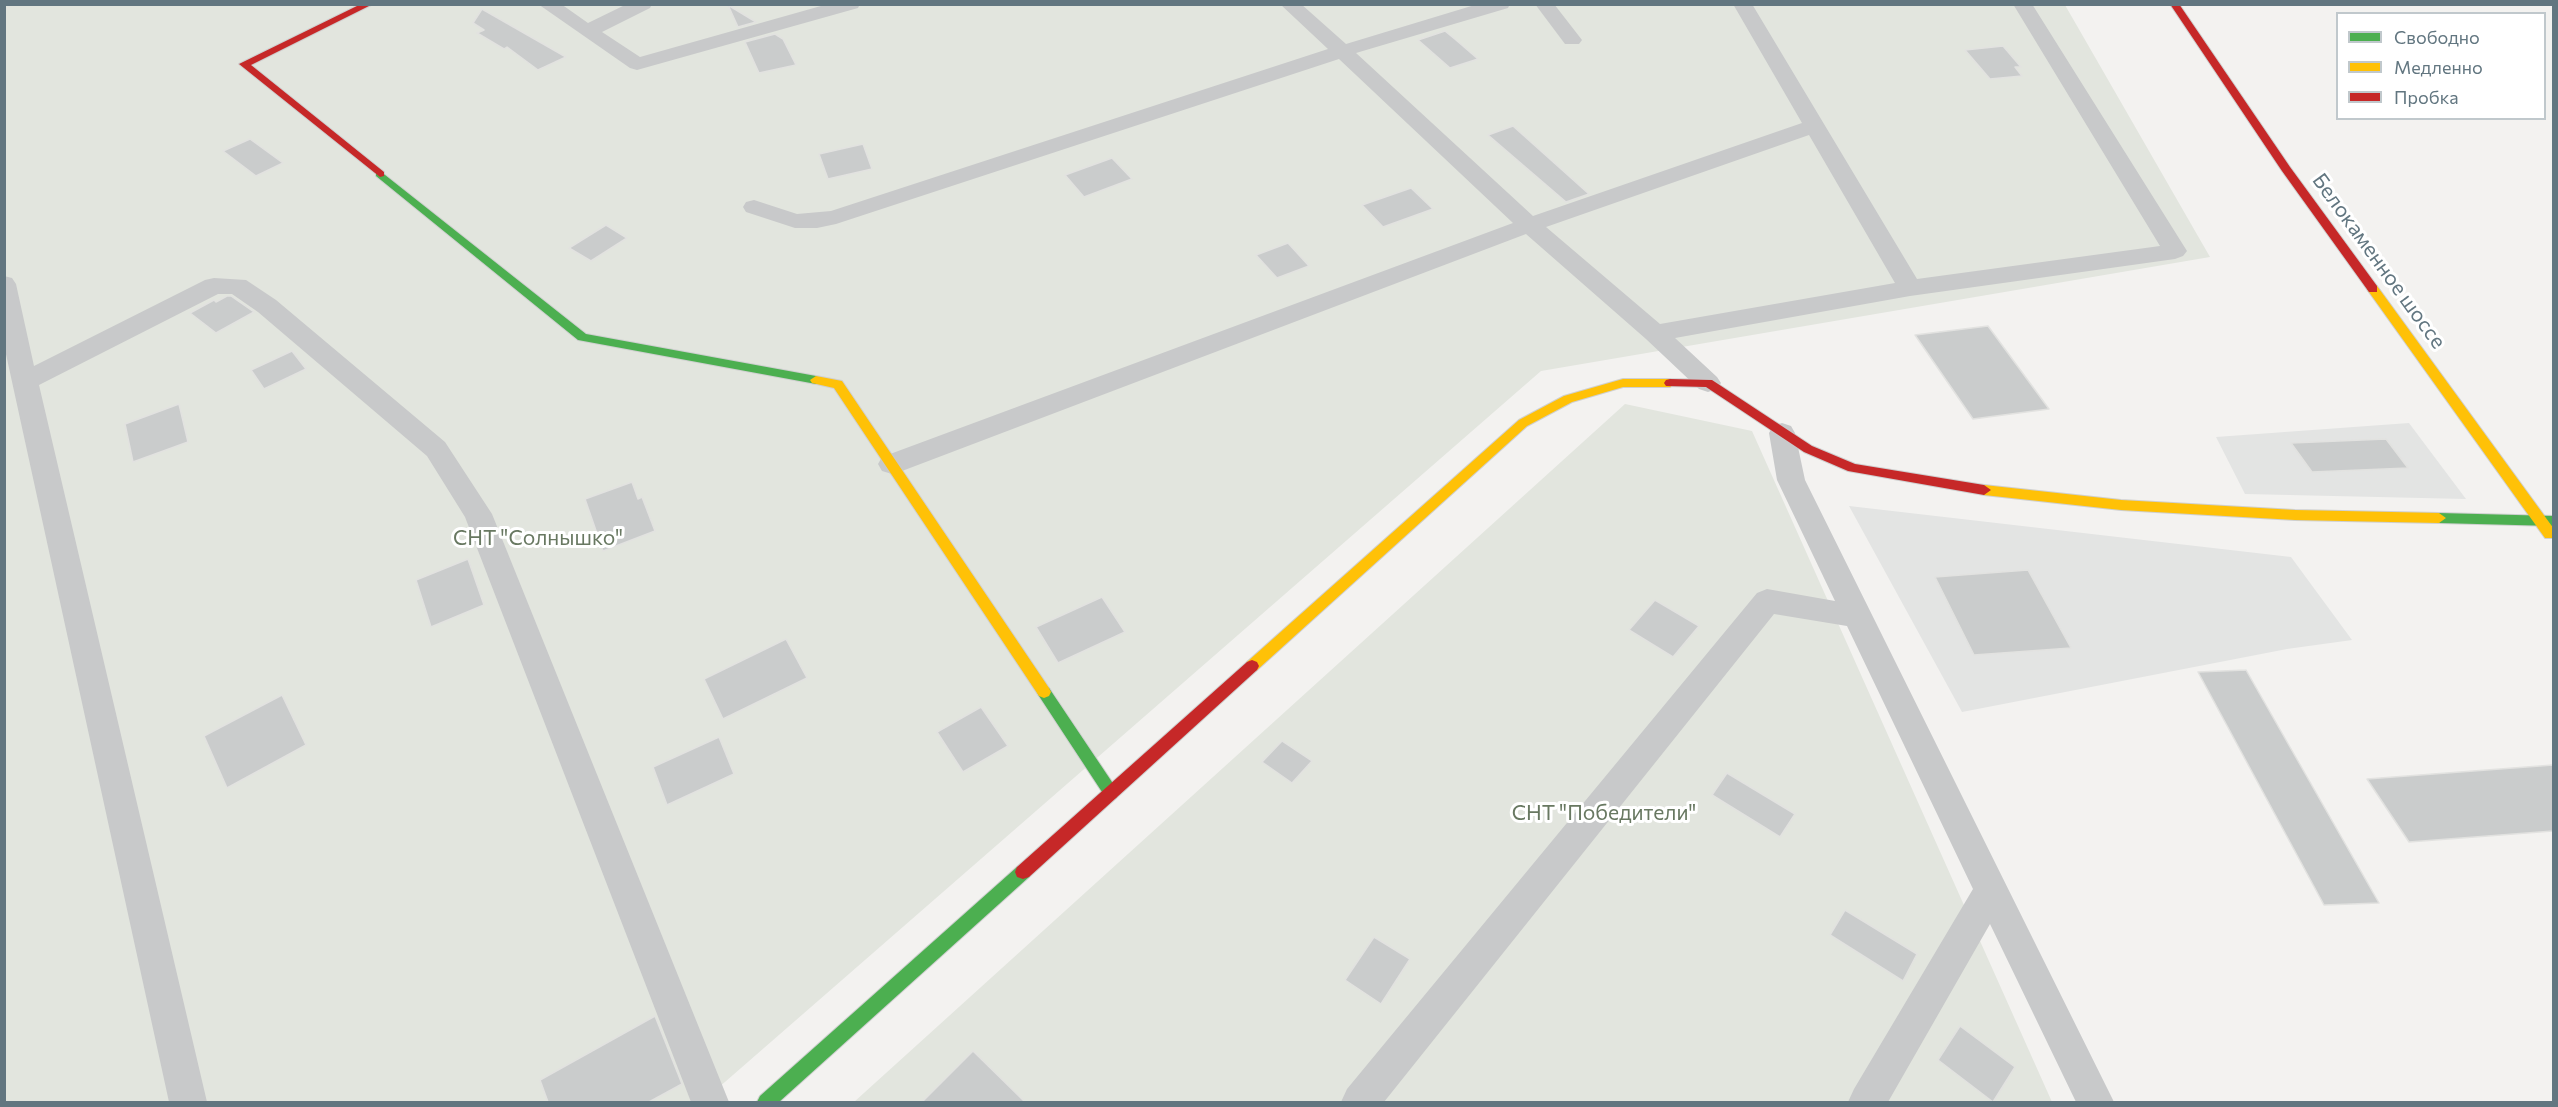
<!DOCTYPE html>
<html>
<head>
<meta charset="utf-8">
<style>
	body { margin:0 }
	#map { position:relative; width:2558px; height:1107px; overflow:hidden; background:#f3f2f0; font-family:Commissioner,sans-serif }
	canvas { display:block }
	.frame { position:absolute; inset:0; border:6px solid #627680; pointer-events:none }
	.legend { position:absolute; left:2336px; top:12px; width:210px; height:108px; box-sizing:border-box; background:#fff; border:2px solid #c0c8cc; margin:0; padding:8px 10px; list-style:none; font-size:18px; color:#627680 }
	.legend li { display:flex; align-items:center; gap:12px; height:30px }
	.legend b { width:30px; border:2px solid #c0c8cc }
</style>
</head>
<body>
<div id="map">
<canvas width="2558" height="1107"></canvas>
<div class="frame"></div>
<ul class="legend">
<li><b style="height:8px;background:#4caf50"></b>Свободно</li>
<li><b style="height:8px;background:#ffc107"></b>Медленно</li>
<li><b style="height:8px;background:#c62828"></b>Пробка</li>
</ul>
</div>
<script>
const c = document.querySelector('canvas').getContext('2d');
c.lineJoin = 'round';
function fillPath(path, color) {
  c.fillStyle = color;
  c.fill(path, 'evenodd');
}
function toPath(rows) {
  const path = new Path2D();
  for (const r of rows) {
    path.moveTo(r[0], r[1]);
    for (let i = 2; i < r.length; i += 2) path.lineTo(r[i], r[i + 1]);
  }
  return path;
}
function stroke(path, color, width, dash) {
  c.strokeStyle = color;
  c.lineWidth = width;
  c.lineCap = dash ? 'butt' : 'round';
  c.setLineDash(dash || []);
  c.stroke(path);
}
function drawText(font, color, halo, rows, align = 'center') {
  c.font = font + ' Commissioner,sans-serif';
  c.lineWidth = 6;
  c.setLineDash([]);
  c.textBaseline = 'middle';
  c.strokeStyle = halo;
  c.fillStyle = color;
  for (const [text, x, y, turn = 0] of rows) {
    c.save();
    c.translate(x, y);
    c.rotate((+turn || 0) * Math.PI / 180);
    c.textAlign = isNaN(turn) ? turn : align;
    if (halo) c.strokeText(text, 0, 0);
    c.fillText(text, 0, 0);
    c.restore();
  }
}
fillPath(toPath([
	[2409,423,2466,499,2245,494,2216,437],
	[1849,506,2291,557,2352,640,2287,649,1962,712]
]), '#e3e4e3');
fillPath(toPath([
	[5,5,2065,5,2210,257,1541,371,702,1102,5,1102],
	[1625,404,1752,431,2052,1102,854,1102]
]), '#e2e5de');
const building = toPath([
	[728,5,756,22,738,27,728,5],
	[482,9,566,57,538,70,507,47,504,49,477,33,484,30,473,23,482,9],
	[1445,31,1456,40,1478,59,1450,68,1418,40,1445,31],
	[775,34,783,39,796,65,759,73,745,42,775,34],
	[2003,46,2021,67,2015,67,2022,76,1990,79,1965,50,2003,46],
	[1513,126,1589,194,1566,202,1488,135,1513,126],
	[250,139,283,163,256,176,223,151,250,139],
	[863,144,872,169,828,179,819,154,863,144],
	[1112,158,1132,179,1084,197,1065,175,1112,158],
	[1411,188,1433,209,1383,227,1362,205,1411,188],
	[606,225,627,238,591,261,569,248,606,225],
	[1288,243,1309,266,1277,278,1256,255,1288,243],
	[227,296,231,296,254,312,216,333,190,313,214,300,216,302,227,296],
	[1988,326,2049,409,1973,419,1915,335,1988,326],
	[292,351,306,369,264,389,251,370,292,351],
	[179,404,188,442,133,462,125,424,179,404],
	[2386,439,2408,468,2312,472,2291,443,2386,439],
	[632,482,638,499,642,497,655,531,603,551,585,499,632,482],
	[468,559,484,605,431,627,416,580,468,559],
	[2028,570,2071,648,1974,655,1935,577,2028,570],
	[1102,597,1125,632,1058,663,1036,627,1102,597],
	[1655,600,1699,626,1673,657,1629,630,1655,600],
	[786,639,807,678,723,719,704,679,786,639],
	[2246,670,2379,903,2324,905,2198,672,2246,670],
	[282,695,306,745,227,788,204,736,282,695],
	[981,707,1008,746,963,772,937,732,981,707],
	[719,737,734,774,667,805,653,767,719,737],
	[1282,741,1312,761,1292,783,1262,762,1282,741],
	[2553,765,2553,831,2409,842,2367,779,2553,765],
	[1727,773,1795,814,1780,837,1712,795,1727,773],
	[1845,910,1917,954,1903,981,1830,935,1845,910],
	[1374,937,1410,959,1381,1004,1345,980,1374,937],
	[655,1016,682,1084,649,1102,548,1102,540,1080,655,1016],
	[1960,1026,2015,1067,1993,1102,1938,1060,1960,1026],
	[973,1051,1025,1102,922,1102,973,1051]
]);
fillPath(building, '#cacccc');
stroke(building, '#e2e2e0', 1.5);
const fast = toPath([
	[380,171,586,334,816,376,822,380,816,384,578,340,376,176,376,172,380,171],
	[2439,513,2554,516,2554,526,2439,523,2432,518,2439,513],
	[1044,686,1049,688,1116,788,1119,793,1116,798,1111,800,1106,798,1039,696,1037,692,1039,688,1044,686],
	[1023,865,1029,867,1031,872,1029,877,779,1102,757,1102,760,1096,1017,867,1023,865]
]);
const slow = toPath([
	[2373,285,2377,286,2554,529,2554,538,2545,538,2369,292,2367,289,2373,285],
	[816,376,842,381,1049,688,1051,692,1049,696,1044,698,1039,696,834,388,812,383,810,380,816,376],
	[1623,379,1670,379,1676,383,1670,387,1623,387,1572,402,1527,426,1257,670,1252,672,1247,670,1245,666,1247,662,1519,420,1564,396,1623,379],
	[1984,485,2121,500,2295,510,2439,513,2446,518,2439,523,2295,520,2121,510,1984,495,1977,490,1984,485]
]);
const jam = toPath([
	[361,4,373,4,251,65,384,172,384,176,380,177,239,64,361,4],
	[2170,4,2179,4,2290,167,2377,286,2377,292,2369,292,2282,171,2170,4],
	[1670,379,1712,380,1812,446,1855,464,1984,485,1991,490,1984,495,1848,471,1804,452,1706,387,1666,386,1664,383,1666,380,1670,379],
	[1252,660,1257,662,1259,666,1257,670,1029,877,1023,879,1017,877,1015,872,1017,867,1247,662,1252,660]
]);
stroke(fast, '#cfd0d0', 2);
stroke(slow, '#cfd0d0', 2);
stroke(jam, '#cfd0d0', 2);
fillPath(toPath([
	[538,4,561,4,588,23,627,4,652,4,650,8,602,32,640,57,828,4,860,4,858,8,637,70,630,68,538,4],
	[1280,4,1301,4,1346,44,1478,4,1510,4,1508,8,1356,53,1533,216,1802,123,1733,4,1752,4,1917,279,2160,246,2013,4,2032,4,2187,251,2183,256,2175,259,1910,296,1675,338,1717,377,1721,383,1717,389,1708,392,1699,389,1646,339,1526,234,902,471,892,474,882,471,878,464,882,457,1513,223,1339,59,836,224,817,228,795,228,746,212,743,207,746,202,754,200,797,214,831,211,1328,49,1280,4],
	[1809,135,1895,283,1660,324,1546,227,1809,135],
	[1535,4,1554,4,1582,40,1579,44,1565,44,1535,4],
	[4,276,12,278,16,284,34,366,205,280,214,278,246,280,276,300,445,442,492,514,729,1102,691,1102,465,517,427,456,258,312,232,294,218,294,39,385,207,1102,169,1102,4,345,4,276],
	[1782,423,1791,426,1795,433,1805,480,2114,1102,2076,1102,1990,924,1888,1102,1848,1102,1854,1089,1973,889,1847,626,1774,614,1384,1102,1341,1102,1347,1089,1757,593,1767,589,1835,601,1777,480,1769,433,1773,426,1782,423]
]), '#c8c9ca');
fillPath(fast, '#4caf50');
fillPath(slow, '#ffc107');
fillPath(jam, '#c62828');
drawText('21px', '#627680', '#fff', [
	["Белокаменное шоссе",2379,261,54]
]);
drawText('21px', '#687861', '#fff', [
	["СНТ \"Солнышко\"",538,538],
	["СНТ \"Победители\"",1604,813]
]);
</script>
</body>
</html>
